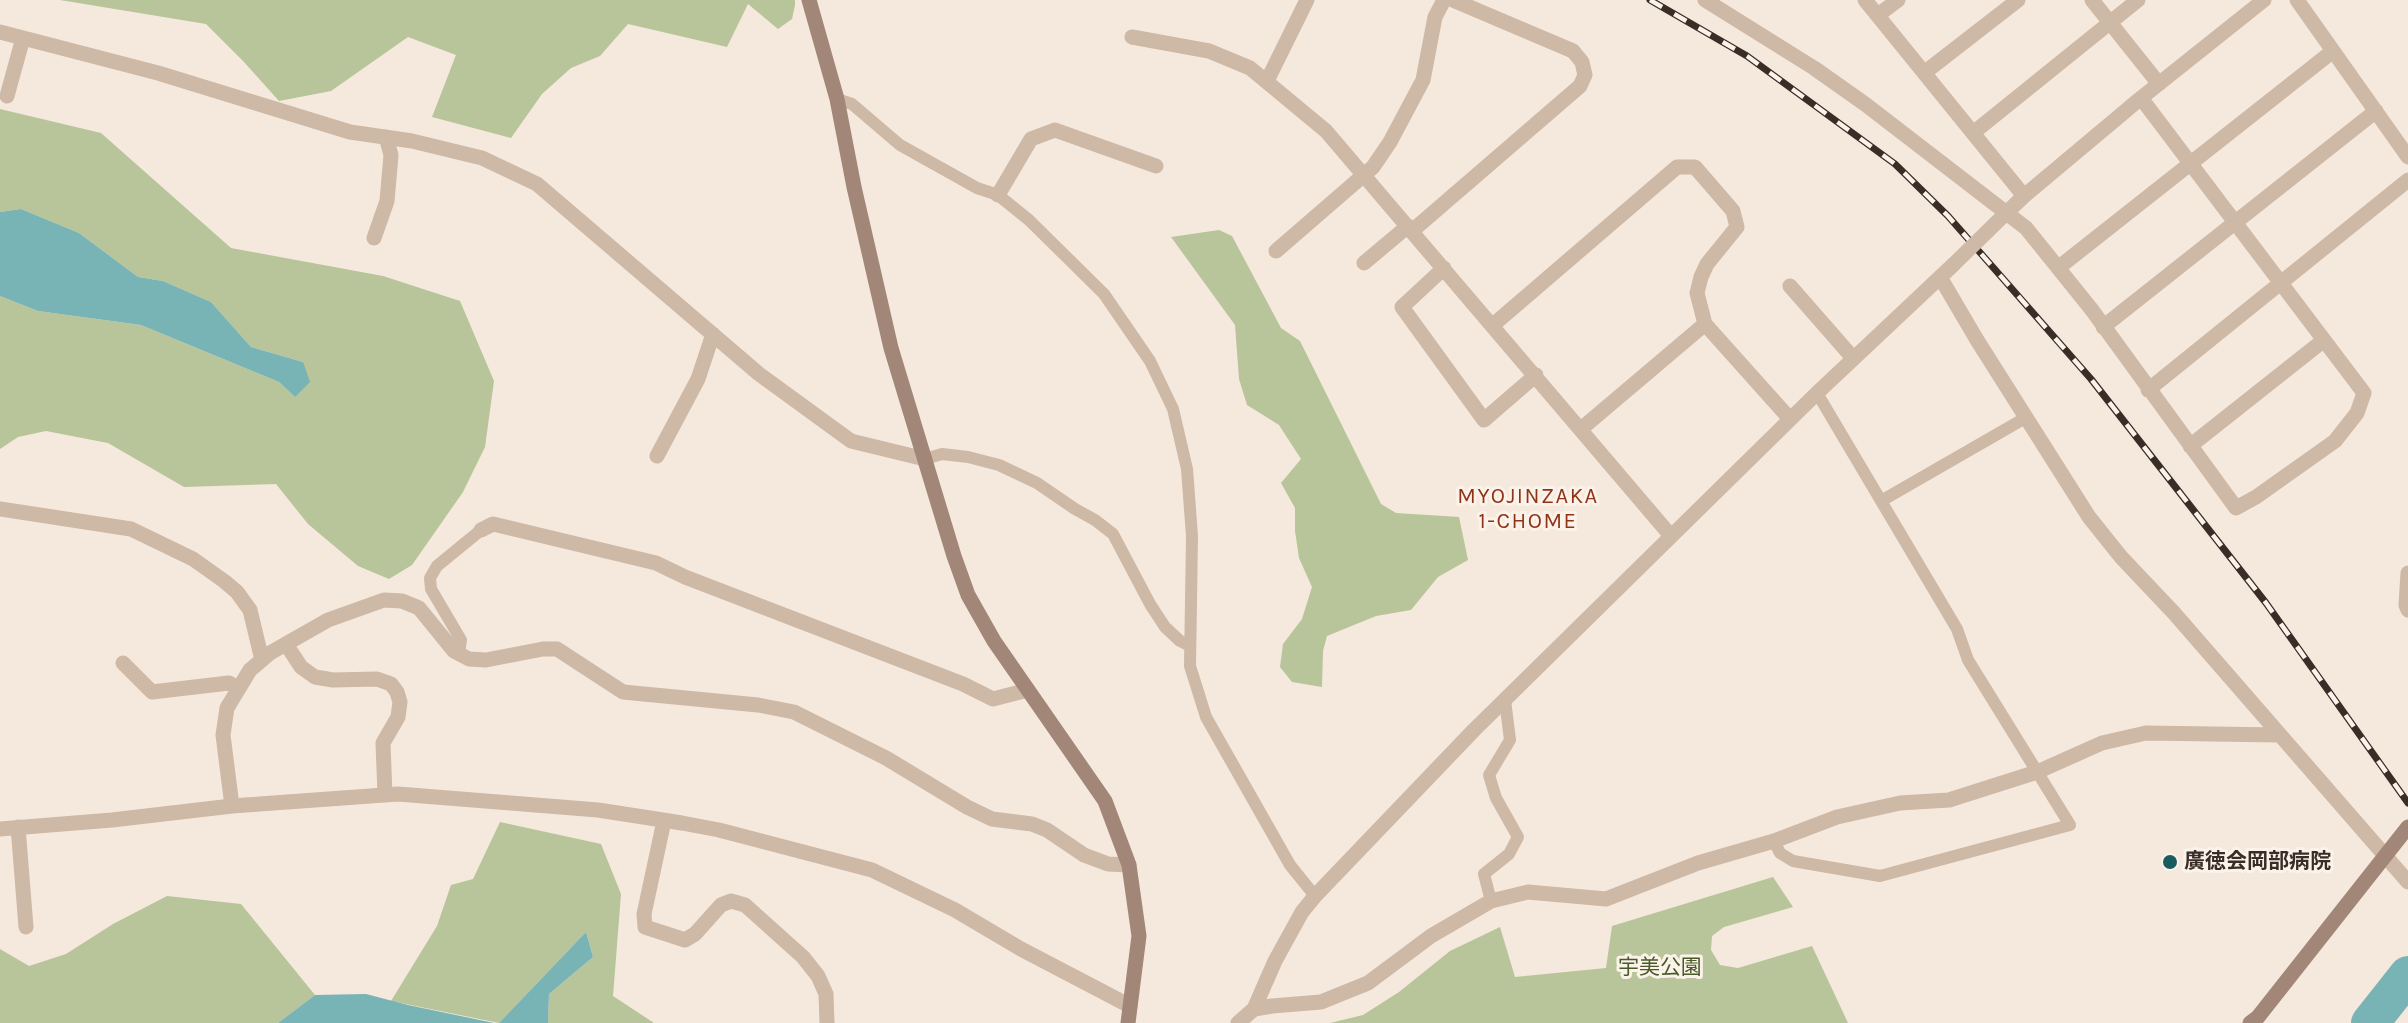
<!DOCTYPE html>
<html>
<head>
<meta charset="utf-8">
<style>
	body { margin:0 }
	canvas { display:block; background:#f5e8dc }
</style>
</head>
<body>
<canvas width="2408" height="1023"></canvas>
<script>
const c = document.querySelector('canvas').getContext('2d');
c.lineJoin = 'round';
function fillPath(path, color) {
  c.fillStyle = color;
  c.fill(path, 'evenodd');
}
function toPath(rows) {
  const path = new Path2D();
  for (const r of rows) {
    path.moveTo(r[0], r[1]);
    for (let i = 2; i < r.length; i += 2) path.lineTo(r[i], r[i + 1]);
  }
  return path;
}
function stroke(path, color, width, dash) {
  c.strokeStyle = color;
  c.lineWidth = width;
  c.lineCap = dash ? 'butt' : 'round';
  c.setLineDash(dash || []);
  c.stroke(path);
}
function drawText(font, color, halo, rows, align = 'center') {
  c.font = font + ' Karla,"Noto Sans JP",sans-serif';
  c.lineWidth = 6;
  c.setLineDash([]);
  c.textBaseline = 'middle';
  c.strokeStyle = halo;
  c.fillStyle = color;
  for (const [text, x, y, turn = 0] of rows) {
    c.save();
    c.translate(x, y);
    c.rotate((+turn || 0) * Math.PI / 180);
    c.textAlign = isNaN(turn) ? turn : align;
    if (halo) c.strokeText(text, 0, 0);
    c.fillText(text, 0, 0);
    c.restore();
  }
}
fillPath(toPath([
	[60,0,795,0,795,5,792,19,778,29,748,4,727,47,628,24,600,56,571,68,542,94,511,138,432,117,456,55,408,37,331,91,279,101,244,62,206,24],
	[0,109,101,133,231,248,383,276,460,301,494,381,485,447,463,492,412,565,389,579,358,566,308,524,276,484,184,487,108,443,46,431,18,437,0,449,0,296,38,311,141,325,279,382,295,397,303,362,251,347,211,302,163,281,138,277,79,233,21,209,0,212],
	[1219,230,1232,236,1281,328,1300,341,1381,504,1396,513,1459,517,1468,560,1438,577,1411,610,1376,616,1327,636,1323,651,1322,687,1292,682,1280,667,1283,644,1302,619,1312,587,1299,558,1295,531,1295,508,1281,483,1301,459,1279,425,1247,405,1239,379,1235,325,1171,237],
	[500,822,601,844,621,894,613,996,654,1023,548,1023,549,994,593,957,586,932,499,1023,391,1001,437,926,451,885,473,879],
	[1773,877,1793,907,1724,927,1712,936,1711,950,1720,965,1738,968,1812,946,1848,1023,1330,1023,1363,1015,1399,992,1450,951,1500,927,1515,977,1606,968,1612,926],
	[167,896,241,904,315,995,278,1023,0,1023,0,949,29,966,66,954,113,924]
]), '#b8c59a');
fillPath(toPath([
	[21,209,79,233,138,277,163,281,211,302,251,347,303,362,310,382,295,397,279,382,141,325,38,311,0,296,0,212],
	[586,932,593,957,549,994,548,1023,499,1023],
	[366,994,408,1005,494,1023,278,1023,315,995]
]), '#78b3b5');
stroke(toPath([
	[2370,1023,2408,975]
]), '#78b3b5', 38);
stroke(toPath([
	[837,99,852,104,900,145,977,188,998,195,1029,220,1104,294,1150,361,1173,409,1187,469,1192,536,1190,666,1206,717,1290,865,1315,896],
	[925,459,942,454,968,457,999,465,1037,483,1075,509,1095,520,1113,534,1150,604,1165,627,1180,641,1190,646],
	[1881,501,2027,417],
	[459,653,461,640,431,589,430,578,437,566,481,530],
	[1774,841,1780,853,1793,861,1880,876,2070,825,1968,660,1957,629,1817,393],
	[1491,901,1484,874,1509,854,1518,837,1496,798,1489,775,1510,740,1505,700]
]), '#ceb8a6', 12);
stroke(toPath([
	[1705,0,1814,68,1865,104,2026,228,2092,310,2236,508,2256,497,2335,441,2357,413,2364,393,2141,98],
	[1865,0,2024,196],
	[2092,0,2159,84],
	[2297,0,2408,157],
	[1878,15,1898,0],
	[0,32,158,73,350,132,412,141,482,158,537,184,759,374,851,441,925,459],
	[1132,37,1209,51,1250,68,1326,131,1671,536],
	[1924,73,2018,0],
	[1267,81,1307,0],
	[7,96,23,38],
	[1973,133,2138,0],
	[998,195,1031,139,1055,130,1156,166],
	[2001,218,2024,196,2141,98,2264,0],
	[1412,231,1580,86,1585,75,1582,62,1573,51,1453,0],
	[374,238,387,201,391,155,386,137],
	[1276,251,1373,167,1390,142,1423,80,1435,17,1444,0],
	[1364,263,1408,226],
	[1444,268,1402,307,1484,420,1536,375],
	[2058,268,2333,51],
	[1940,277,1977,340,2089,517,2121,557,2174,613,2408,882],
	[1790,286,1853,358],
	[1493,325,1677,167,1695,167,1733,211,1737,227,1707,264,1701,277,1697,293,1705,324,1790,419],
	[2103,327,2376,111],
	[2148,390,2408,180],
	[1581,429,1705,324],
	[2190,446,2324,340],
	[657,456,698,379,713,334],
	[0,509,131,529,193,559,224,581,237,592,250,610,262,660],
	[481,530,493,524,656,563,685,577,963,684,993,699,1028,690],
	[2408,573,2406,605,2408,610],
	[286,644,301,667,315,677,333,680,377,679,391,684,397,692,400,702,398,717,383,743,385,795],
	[123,663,152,692,229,683,238,688],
	[232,806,223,735,227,708,250,670,270,653,328,620,384,600,402,601,419,608,454,651,469,659,486,660,543,649,557,649,623,692,758,705,794,712,886,758,967,807,992,819,1032,824,1047,830,1084,855,1108,864,1129,865],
	[664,821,644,914,645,927,685,940,695,934,721,905,731,901,745,905,803,957,818,976,826,994,827,1023],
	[18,827,26,927],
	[0,829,112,820,232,806,398,794,598,810,682,823,719,830,872,870,955,910,1021,949,1130,1006],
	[1254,1009,1272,1006,1321,1002,1368,983,1431,936,1491,901,1528,892,1606,899,1698,863,1774,841,1837,817,1900,803,1949,800,2037,772,2102,743,2146,733,2280,735],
	[1238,1023,1254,1009,1275,961,1302,912,1315,896,1474,730,1817,393,1953,265]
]), '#ceb8a6', 15);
stroke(toPath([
	[809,0,837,99,854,187,891,348,954,556,968,595,994,641,1105,801,1129,865,1139,936,1128,1023],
	[2250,1023,2258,1017,2408,827]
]), '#a28677', 15);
const rail = toPath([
	[1650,0,1747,56,1895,164,1948,216,2091,379,2266,603,2408,803]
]);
stroke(rail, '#3a2d28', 7);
stroke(rail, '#fbf3e9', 4.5, [14]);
stroke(toPath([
	[1953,265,1999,220]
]), '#ceb8a6', 15);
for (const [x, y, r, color] of [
	[2170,862,8,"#195c60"]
]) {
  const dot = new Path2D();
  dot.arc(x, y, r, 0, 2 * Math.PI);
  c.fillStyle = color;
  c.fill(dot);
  stroke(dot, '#fbf3e9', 2);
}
drawText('bold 21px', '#3a2d28', '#fbf3e9', [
	["廣徳会岡部病院",2184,862]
], 'left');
drawText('21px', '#495a29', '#fbf3e9', [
	["宇美公園",1660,968]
]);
c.letterSpacing = '1.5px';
drawText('22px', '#913318', '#fbf3e9', [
	["MYOJINZAKA",1528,497],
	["1-CHOME",1528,522]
]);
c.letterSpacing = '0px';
</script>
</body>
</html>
